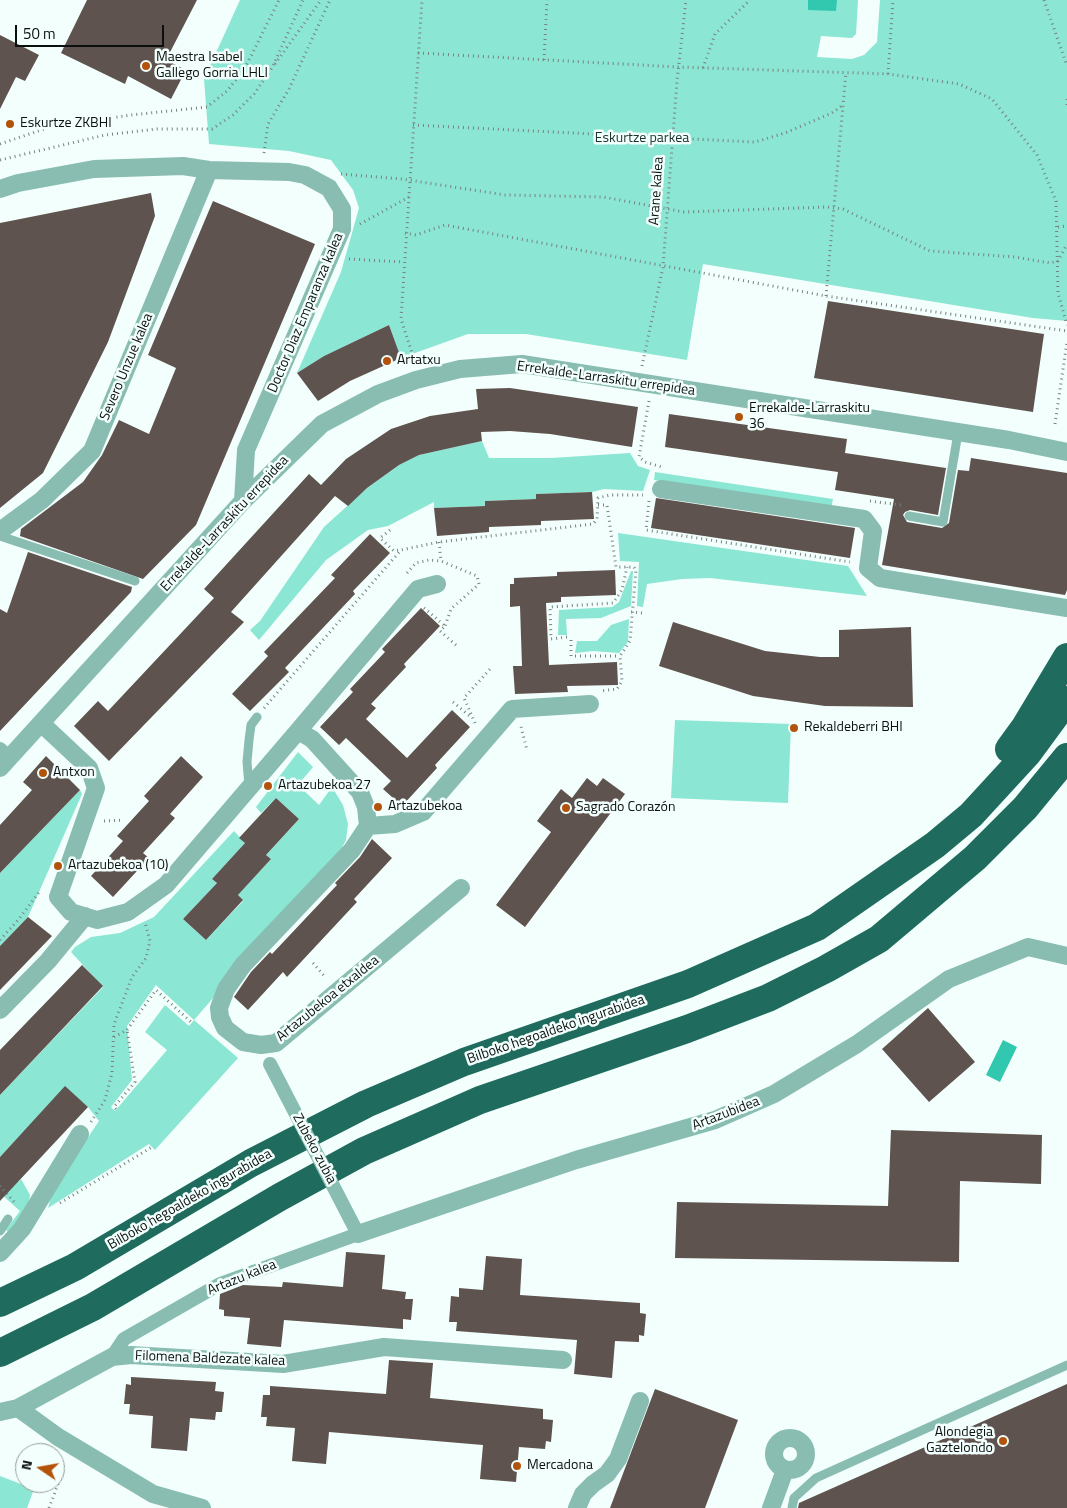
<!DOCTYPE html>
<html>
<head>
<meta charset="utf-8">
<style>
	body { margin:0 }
	#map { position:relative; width:1067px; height:1508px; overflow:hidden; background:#f3fffc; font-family:"Titillium Web",sans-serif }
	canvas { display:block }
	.north { position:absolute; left:15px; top:1443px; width:50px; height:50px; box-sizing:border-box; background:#f3fffc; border:1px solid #969f9d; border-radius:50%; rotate:282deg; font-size:14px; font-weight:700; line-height:20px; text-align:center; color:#0b100f }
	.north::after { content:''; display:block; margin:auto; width:18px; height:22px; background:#b3530b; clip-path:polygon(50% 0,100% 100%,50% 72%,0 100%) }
	.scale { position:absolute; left:15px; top:25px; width:149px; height:22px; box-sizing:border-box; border:2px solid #0b100f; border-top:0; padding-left:6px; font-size:15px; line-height:18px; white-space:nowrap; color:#0b100f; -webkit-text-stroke:4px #f3fffc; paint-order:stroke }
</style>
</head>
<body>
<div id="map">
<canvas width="1067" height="1508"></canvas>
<div class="north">N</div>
<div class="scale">50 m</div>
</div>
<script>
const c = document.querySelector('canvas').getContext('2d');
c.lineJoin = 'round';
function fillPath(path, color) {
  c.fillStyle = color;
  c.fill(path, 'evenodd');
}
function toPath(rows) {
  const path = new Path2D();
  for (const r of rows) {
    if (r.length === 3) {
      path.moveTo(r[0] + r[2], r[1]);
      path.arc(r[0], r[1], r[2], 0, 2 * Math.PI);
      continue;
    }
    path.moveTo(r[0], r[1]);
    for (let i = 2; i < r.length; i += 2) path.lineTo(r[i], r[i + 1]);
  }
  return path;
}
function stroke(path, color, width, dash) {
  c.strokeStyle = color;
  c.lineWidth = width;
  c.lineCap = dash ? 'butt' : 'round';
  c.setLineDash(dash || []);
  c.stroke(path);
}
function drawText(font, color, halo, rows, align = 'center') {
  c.font = font + ' "Titillium Web",sans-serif';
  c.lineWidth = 5;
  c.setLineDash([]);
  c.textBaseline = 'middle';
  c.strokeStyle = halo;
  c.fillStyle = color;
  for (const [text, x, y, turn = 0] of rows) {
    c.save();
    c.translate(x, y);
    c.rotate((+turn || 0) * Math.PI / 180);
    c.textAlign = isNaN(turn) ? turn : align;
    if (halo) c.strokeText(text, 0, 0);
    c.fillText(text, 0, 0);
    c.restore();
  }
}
fillPath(toPath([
	[240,0,858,0,856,34,852,38,821,36,817,57,852,59,864,55,877,42,880,0,1067,0,1067,321,1033,318,703,264,687,360,526,334,468,334,401,358,389,325,324,356,297,373,341,272,359,208,353,190,331,160,289,151,209,144,204,79],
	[482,441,489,458,551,458,630,453,638,466,650,470,643,491,604,489,592,492,536,494,536,499,485,501,485,506,434,508,434,502,388,526,368,530,326,560,259,640,250,630,260,621,324,527,367,488,399,465,419,455],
	[655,472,833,499,831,509,654,480],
	[618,533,848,566,867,596,710,578,682,579,647,584,643,607,637,606,639,562,620,561],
	[631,571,633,571,631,606,601,618,566,619,567,635,558,635,559,610,612,607,619,602],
	[629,619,628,642,619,653,593,651,575,653,577,641,597,641,611,625],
	[675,720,791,724,788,803,671,798],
	[298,752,313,767,298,785,319,805,332,787,343,805,348,824,346,840,339,853,194,1020,238,1058,155,1150,149,1144,48,1208,53,1190,99,1121,88,1107,65,1087,0,1157,0,1095,103,987,71,952,75,947,91,937,120,933,154,917,234,831,245,843,212,879,217,883,183,919,206,940,243,901,238,895,271,859,266,855,299,819,276,798,261,813,256,807],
	[156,985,194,1020,189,1026,165,1005,145,1032,167,1050,115,1111,111,1107,132,1080,127,1026],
	[80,790,82,794,28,917,0,946,0,873],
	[0,1165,18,1182,21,1179,30,1195,28,1207,9,1233,6,1230,20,1211,0,1193],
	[0,1476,34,1489,27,1508,0,1508]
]), '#8be6d3');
fillPath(toPath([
	[808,0,837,0,836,11,808,10],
	[1003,1040,1017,1047,1000,1082,986,1075]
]), '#32c8b0');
fillPath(toPath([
	[87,0,197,0,166,60,186,70,171,99,128,76,125,84,61,53],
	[0,35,39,55,25,81,16,77,0,109],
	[151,193,155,216,108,342,43,473,0,508,0,223],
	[213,201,315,244,196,525,143,579,20,536,21,529,83,482,102,455,119,420,149,434,176,368,148,355],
	[828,301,1044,334,1033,412,814,378],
	[389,325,401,358,350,381,318,401,297,373,324,356],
	[510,388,638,407,632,447,550,434,510,431,481,432,482,441,419,455,399,465,367,488,348,506,335,496,231,612,244,622,109,761,74,726,98,701,108,711,214,598,204,589,309,474,321,485,346,459,391,429,430,416,478,409,476,389],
	[669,414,847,439,845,453,946,468,938,515,910,510,905,512,903,515,907,522,942,528,949,523,958,470,969,471,971,458,1067,473,1067,590,1065,595,882,565,894,499,835,490,838,472,665,447],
	[592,492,594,519,541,521,541,525,489,527,489,532,437,536,434,508,485,506,485,501,536,499,536,494],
	[656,498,855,528,850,558,651,528],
	[370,534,390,553,353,591,355,594,285,668,289,672,250,711,232,694,268,656,264,652,335,578,331,575],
	[28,552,132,587,131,592,0,731,0,609,7,613],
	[615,570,616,595,561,597,561,602,546,603,549,665,617,662,618,685,567,686,568,692,515,694,513,666,522,666,520,606,510,607,510,584,514,584,514,578,557,576,557,572],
	[421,608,440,626,404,664,406,667,371,704,376,708,366,719,407,758,452,710,470,727,435,765,437,768,402,806,383,789,391,781,346,738,339,745,320,727,353,692,350,689,385,652,382,649],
	[673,622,765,651,820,657,839,657,839,630,911,627,913,707,825,706,753,696,659,666],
	[46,756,80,790,0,873,0,825,32,790,23,782],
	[181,756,203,777,170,814,175,818,143,853,149,858,113,897,91,876,123,841,117,836,149,801,144,796],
	[587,778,597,786,603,778,625,794,525,927,496,905,551,832,537,821,561,789,572,798],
	[276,798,299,819,266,855,271,859,238,895,243,900,206,940,183,919,217,883,212,879,245,843,239,838],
	[372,839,392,858,354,899,357,902,287,977,283,972,248,1010,234,997,251,972,270,952,272,954,337,885,335,883,360,857],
	[28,917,52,936,0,990,0,946],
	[82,965,103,986,0,1095,0,1050],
	[928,1008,975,1062,929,1102,882,1049],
	[65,1086,88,1107,0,1201,0,1157],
	[891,1130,1042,1135,1041,1184,960,1181,959,1262,675,1258,677,1202,888,1206],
	[346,1252,385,1255,382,1289,406,1292,405,1299,413,1299,411,1320,403,1319,403,1329,284,1320,281,1347,247,1344,250,1318,224,1316,224,1310,219,1309,220,1294,243,1285,282,1287,283,1282,343,1287],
	[486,1256,522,1259,520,1295,640,1303,640,1313,646,1314,644,1336,639,1335,639,1342,615,1341,612,1378,574,1374,577,1340,456,1331,457,1322,449,1322,451,1296,459,1297,459,1288,483,1290],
	[389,1360,433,1363,430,1398,543,1409,543,1419,553,1420,551,1442,546,1441,545,1449,519,1447,516,1482,480,1479,483,1445,329,1432,326,1464,292,1461,295,1428,266,1426,267,1417,261,1417,263,1395,270,1395,270,1386,386,1394],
	[131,1377,216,1382,215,1391,224,1392,222,1412,216,1412,215,1420,190,1418,187,1451,151,1448,153,1416,129,1414,130,1404,124,1404,126,1384,131,1385],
	[1067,1384,1067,1508,798,1508,799,1503],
	[655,1389,738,1420,705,1508,610,1508]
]), '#5e534e');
stroke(toPath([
	[1044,0,1067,66],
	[418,53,678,67,888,74,959,84,992,99,1037,155,1056,201,1058,293,1067,325],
	[544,60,547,0],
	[275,64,321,0],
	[703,68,715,34,750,0],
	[888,74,893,0],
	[1067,99,1067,105],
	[413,125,755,142,785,133,832,113,843,105],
	[0,144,50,127,131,115,207,107,227,91,244,70,279,0],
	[264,153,268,124,289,89,330,0],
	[0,160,105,135,157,129,212,129,233,115,254,94,272,68,303,0],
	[341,174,402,179,505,195,603,197,684,212,827,207,843,209,930,251,1015,257,1050,263,1058,261,1067,244],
	[360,224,409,197],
	[1058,227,1067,226],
	[405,233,416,235,445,225,826,296,1067,331],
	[349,259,403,262],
	[826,296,846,72],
	[413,356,401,319,422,0],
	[642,366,663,267,677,81,686,0],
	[649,401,639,457,645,462,662,467],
	[1055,424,1067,342],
	[649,501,646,530,850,562],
	[870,501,901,505],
	[598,505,607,505,616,567,634,567,636,570,630,641,620,656,622,681,617,689,601,691],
	[390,530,380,538,394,551,400,550],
	[439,542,441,561],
	[407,573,416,563,429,560,441,561,477,576,479,584,451,609,445,626],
	[424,608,445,626,440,631,457,646],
	[631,612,642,613],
	[567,637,551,639,550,607,613,603,622,590,627,567],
	[571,640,571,656,620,656],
	[453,702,472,718],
	[264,708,401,550,439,542,593,524,597,519,598,498,610,495,643,495],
	[475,723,464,698,491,668],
	[521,727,527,750],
	[104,821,123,820],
	[0,940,19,919,40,891],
	[313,963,326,978],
	[114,1037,127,1030,156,990,192,1023],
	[116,1109,114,1107,135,1082,127,1030],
	[91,1122,105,1100,112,1073,114,1024,132,977,146,958,150,941,145,922],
	[0,1186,16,1204],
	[60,1203,152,1147],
	[49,1508,60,1479,55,1476]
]), '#798280', 3, [1, 4]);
stroke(toPath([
	[909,516,943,522,958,433],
	[0,536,135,581],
	[249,786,247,762,249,740,251,725,257,717],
	[0,1231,8,1219],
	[792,1508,794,1498,816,1478,1067,1365]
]), '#89bdb2', 9);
stroke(toPath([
	[0,749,9,758],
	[112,1357,124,1339,220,1284,358,1234]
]), '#89bdb2', 14);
stroke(toPath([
	[0,189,18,183,94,169,183,166,209,170,289,172,305,175,329,188,342,209,342,229,246,450,243,501],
	[661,489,864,519,873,531,868,568,880,578,1067,608],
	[0,531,42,500,92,451,209,170],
	[42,724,89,768,96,788,58,897,71,912,97,920,128,912,166,885,298,731,312,739,360,792,366,807,368,826,352,850,243,965,226,989,219,1008,220,1017,225,1028,243,1042,261,1045,276,1043,461,888],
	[298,731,418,589,437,584],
	[0,768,243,501,322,424,378,394,416,380,460,369,522,364,1009,440,1067,452],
	[368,826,395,824,423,812,512,709,590,704],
	[0,1010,48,961,85,916],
	[358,1234,576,1160,715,1120,774,1094,857,1044,949,979,1028,947,1067,956],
	[0,1253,22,1229,80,1134],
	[18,1408,58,1437,153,1494,202,1508],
	[0,1412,18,1408,112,1357,131,1355,283,1364,384,1347,563,1360],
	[790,1454,16],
	[577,1508,583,1494,593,1484,607,1474,618,1459,640,1401],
	[771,1508,785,1470]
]), '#89bdb2', 18);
stroke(toPath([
	[1009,749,1025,727,1067,657],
	[0,1303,75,1267,251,1163,366,1104,464,1062,688,984,817,927,935,845,971,815,1028,753,1067,700],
	[0,1353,93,1307,280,1197,364,1151,480,1100,687,1029,768,998,826,969,879,939,975,858,1025,808,1067,757]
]), '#1f6b5e', 28);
stroke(toPath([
	[270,1064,358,1234]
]), '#89bdb2', 14);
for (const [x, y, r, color] of [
	[146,66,5,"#b3530b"],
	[10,124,5,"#b3530b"],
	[387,361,5,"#b3530b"],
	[739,417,5,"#b3530b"],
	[794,728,5,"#b3530b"],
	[43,773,5,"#b3530b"],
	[268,786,5,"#b3530b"],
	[378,807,5,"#b3530b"],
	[566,808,5,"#b3530b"],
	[58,866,5,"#b3530b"],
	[1003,1441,5,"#b3530b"],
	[517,1466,5,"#b3530b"]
]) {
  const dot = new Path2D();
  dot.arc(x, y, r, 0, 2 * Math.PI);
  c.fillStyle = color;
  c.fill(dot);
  stroke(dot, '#f3fffc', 2);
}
drawText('14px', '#0b100f', '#f3fffc', [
	["Maestra Isabel",156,58],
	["Gallego Gorria LHLI",156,74],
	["Eskurtze ZKBHI",20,124],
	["Artatxu",397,361],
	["Errekalde-Larraskitu",749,409],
	["36",749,425],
	["Rekaldeberri BHI",804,728],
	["Antxon",53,773],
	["Artazubekoa 27",278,786],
	["Artazubekoa",388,807],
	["Sagrado Corazón",576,808],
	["Artazubekoa (10)",68,866],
	["Alondegia",993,1433,"right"],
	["Gaztelondo",993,1449,"right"],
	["Mercadona",527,1466]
], 'left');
drawText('14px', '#1a312c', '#f3fffc', [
	["Eskurtze parkea",642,139]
]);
drawText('14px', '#0b100f', '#f3fffc', [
	["Arane kalea",657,191,-86],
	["Doctor Diaz Emparanza kalea",306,313,-67],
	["Severo Unzue kalea",127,367,-67],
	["Errekalde-Larraskitu errepidea",606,379,8],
	["Errekalde-Larraskitu errepidea",225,524,-47],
	["Artazubekoa etxaldea",328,999,-39],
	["Bilboko hegoaldeko ingurabidea",556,1030,-19],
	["Artazubidea",726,1114,-21],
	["Zubeko zubia",314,1149,62],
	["Bilboko hegoaldeko ingurabidea",190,1200,-30],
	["Artazu kalea",242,1278,-22],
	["Filomena Baldezate kalea",210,1359,2]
]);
</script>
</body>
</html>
